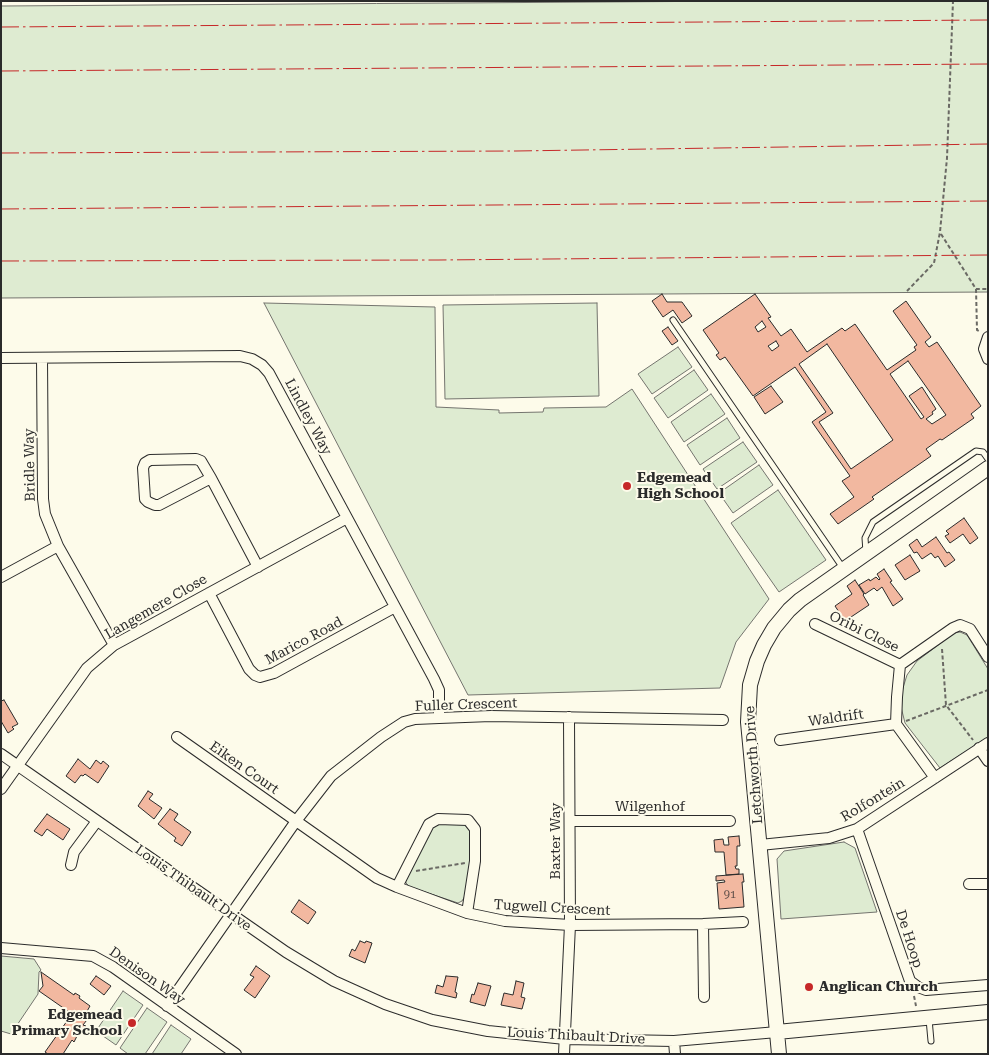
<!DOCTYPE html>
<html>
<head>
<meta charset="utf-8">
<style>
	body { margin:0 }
	#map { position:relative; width:989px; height:1055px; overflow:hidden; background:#fdfbea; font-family:"Roboto Serif",serif }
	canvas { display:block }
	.frame { position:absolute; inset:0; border:2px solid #2b2b2b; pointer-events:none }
</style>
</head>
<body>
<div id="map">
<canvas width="989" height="1055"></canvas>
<div class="frame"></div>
</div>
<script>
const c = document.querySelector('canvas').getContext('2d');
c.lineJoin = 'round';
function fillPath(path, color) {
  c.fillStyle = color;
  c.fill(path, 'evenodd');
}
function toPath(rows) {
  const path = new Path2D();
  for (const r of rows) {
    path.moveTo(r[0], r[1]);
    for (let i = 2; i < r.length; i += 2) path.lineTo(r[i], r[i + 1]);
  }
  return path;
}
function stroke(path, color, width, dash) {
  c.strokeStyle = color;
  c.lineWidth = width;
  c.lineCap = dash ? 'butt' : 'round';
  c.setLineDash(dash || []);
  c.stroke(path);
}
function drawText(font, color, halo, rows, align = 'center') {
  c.font = font + ' "Roboto Serif",serif';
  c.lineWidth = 4;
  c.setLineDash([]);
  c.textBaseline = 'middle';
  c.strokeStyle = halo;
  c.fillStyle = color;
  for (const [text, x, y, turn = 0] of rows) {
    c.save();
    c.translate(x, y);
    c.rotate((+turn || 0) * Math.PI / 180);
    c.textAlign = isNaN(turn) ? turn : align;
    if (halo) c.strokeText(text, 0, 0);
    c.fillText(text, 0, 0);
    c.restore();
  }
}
const green = toPath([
	[752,1,988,1,988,292,1,298,1,6,752,1],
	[264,303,435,307,436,407,499,410,499,413,543,412,544,408,606,407,632,389,769,599,736,642,720,688,468,695,264,303],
	[597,303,599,396,445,399,443,305,597,303],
	[678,347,692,367,652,394,638,374,678,347],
	[694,370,708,390,668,418,654,398,694,370],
	[711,394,725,414,684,442,671,422,711,394],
	[727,418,740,438,700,465,687,445,727,418],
	[743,442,757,462,717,489,703,469,743,442],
	[759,465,773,485,733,513,719,493,759,465],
	[778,490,826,560,779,592,731,523,778,490],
	[960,632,967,635,988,669,988,737,940,768,905,723,901,707,902,691,907,675,917,661,954,633,960,632],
	[437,824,464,824,471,832,471,861,465,896,462,901,458,903,410,887,406,883,405,879,429,830,437,824],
	[844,842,855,848,877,912,781,919,777,859,784,851,844,842],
	[1,956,34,959,41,970,39,972,38,994,11,1034,1,1031,1,956],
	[123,991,143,1005,116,1045,96,1031,123,991],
	[147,1008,167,1022,145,1054,128,1054,120,1048,147,1008],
	[171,1025,191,1039,181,1054,152,1054,171,1025]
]);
fillPath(green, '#deebd1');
stroke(green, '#74746e', 1);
const building = toPath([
	[662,294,667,302,682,302,692,316,682,323,673,310,663,317,652,301,662,294],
	[755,294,771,317,768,318,781,336,791,329,807,352,842,328,845,331,855,324,887,370,916,350,914,347,917,345,893,311,906,301,931,337,925,342,929,347,937,342,981,406,971,414,974,418,942,440,940,439,926,449,931,456,872,497,874,499,838,524,830,514,854,497,842,481,850,476,812,422,826,412,795,367,753,396,725,357,720,360,716,355,719,353,703,330,755,294],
	[762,321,766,327,758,332,755,327,762,321],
	[776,341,779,346,772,351,768,346,776,341],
	[827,344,893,440,851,469,819,422,833,413,799,364,827,344],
	[908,361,946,415,932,424,926,419,933,414,932,412,936,409,922,387,909,396,924,417,921,419,890,374,908,361],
	[668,327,678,341,672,345,662,331,668,327],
	[771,386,783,402,765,414,754,397,771,386],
	[964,518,978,538,970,544,963,534,950,543,945,536,949,534,946,531,964,518],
	[936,537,947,553,949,552,955,560,945,567,938,556,935,558,931,553,922,559,917,552,914,553,909,545,917,539,922,547,936,537],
	[910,555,920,571,905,580,895,565,910,555],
	[884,569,892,581,890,582,903,599,893,606,882,587,877,591,874,588,865,594,859,585,869,579,870,581,876,577,879,580,880,579,877,574,884,569],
	[855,580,864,594,863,595,869,605,845,621,835,606,852,594,847,586,855,580],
	[4,700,18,724,12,727,14,729,8,733,1,721,1,701,4,700],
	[78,759,90,769,96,760,101,764,103,761,109,766,98,783,85,774,83,776,81,775,75,783,66,776,78,759],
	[148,791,153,794,149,799,162,808,154,819,138,806,148,791],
	[170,809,178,814,174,820,191,832,182,846,174,841,176,838,158,824,170,809],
	[47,814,70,829,63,840,47,829,42,836,34,831,47,814],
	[739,836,740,846,737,846,737,866,735,866,736,869,739,869,739,874,726,875,724,852,715,852,714,840,723,839,724,845,729,845,728,837,739,836],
	[743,874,744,882,742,882,744,907,719,909,717,883,725,882,724,880,716,881,716,876,743,874],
	[299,900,316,912,308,924,291,912,299,900],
	[360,941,365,943,366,941,372,943,365,963,349,956,352,949,355,951,360,941],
	[256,966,270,976,255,998,244,990,254,977,250,975,256,966],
	[41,972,74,995,75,993,80,996,79,998,90,1006,86,1013,90,1016,83,1025,86,1026,82,1031,80,1030,74,1042,72,1040,63,1054,48,1054,45,1052,72,1014,39,991,43,986,41,972],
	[96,976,111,986,104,995,90,984,96,976],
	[446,976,458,977,455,992,457,993,456,998,435,993,437,985,443,987,446,976],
	[516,981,524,983,521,997,525,998,522,1009,501,1005,504,993,513,995,516,981],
	[478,983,491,986,485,1006,470,1002,472,994,474,995,478,983]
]);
fillPath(building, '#f2b8a0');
stroke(building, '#2b2b2b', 1);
const lane = toPath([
	[673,320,843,568],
	[866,552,865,538,873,522,976,451,983,452,988,459],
	[929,1019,931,1041]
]);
const street = toPath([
	[988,337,984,349,988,359],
	[1,358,240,356,252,359,262,365,269,373,434,679,439,690,439,718],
	[42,358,43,499,45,514,58,546,114,645],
	[211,478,159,505,155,505,148,502,145,499,143,468,145,463,150,460,196,459,201,461,211,478,258,567],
	[1,577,58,546],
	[209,593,249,669,255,675,260,677,274,673,395,607],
	[815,624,900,665],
	[177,737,377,878,397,887,467,913,505,921,570,925,703,924,743,922],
	[780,740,896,724],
	[979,748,988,761],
	[1,754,286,952,334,981,385,1004,432,1020,488,1031,565,1039,674,1041,777,1032],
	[935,778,896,724,897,697,900,665,953,628,960,625,970,629,988,657],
	[1,789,87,668,114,645,347,518],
	[570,821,730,821],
	[857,829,910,981,918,987,926,990,988,985],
	[760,845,829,838,857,829,988,743],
	[71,865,74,852,97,821],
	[969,884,988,884],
	[397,887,429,824,438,819,468,820,475,829,475,861,467,913],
	[703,924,704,997],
	[1,948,93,956,113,967,236,1054],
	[167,1006,296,821,331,776,381,737,404,722,415,719,439,718,491,716,723,720],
	[674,1041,675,1054],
	[564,1054,570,925,569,717]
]);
const secondary = toPath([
	[777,1032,988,1012],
	[779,1054,748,722,750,685,757,661,764,645,774,628,789,610,800,600,988,468]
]);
stroke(lane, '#2b2b2b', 7);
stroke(street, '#2b2b2b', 12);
stroke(secondary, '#2b2b2b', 16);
stroke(toPath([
	[941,234,976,289,988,289],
	[976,289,977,330,981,332],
	[907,291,934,263,940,232,947,158,953,1],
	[942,649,946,705,973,740],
	[906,721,988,690],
	[416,871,465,863],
	[914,996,916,1006]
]), '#6a6964', 2, [4, 2.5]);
stroke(lane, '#fdfbea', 5);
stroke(street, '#fdfbea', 10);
stroke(secondary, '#fdfbea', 14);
stroke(toPath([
	[1,27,988,20],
	[1,71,988,64],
	[1,153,516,151,988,144],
	[1,209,988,201],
	[1,261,439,260,988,255]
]), '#c62828', 1, [18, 4, 2.5, 4]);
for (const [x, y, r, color] of [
	[627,486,5,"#c62828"],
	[809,987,5,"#c62828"],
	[132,1023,5,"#c62828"]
]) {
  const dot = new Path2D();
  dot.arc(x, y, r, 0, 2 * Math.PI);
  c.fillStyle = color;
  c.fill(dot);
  stroke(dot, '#fdfbea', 2);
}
drawText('11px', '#5d4e48', null, [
	["91",730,895]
]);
drawText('14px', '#2b2b2b', '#fdfbea', [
	["Lindley Way",308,417,62],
	["Bridle Way",30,465,-91],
	["Langemere Close",156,607,-30],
	["Oribi Close",864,632,26],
	["Marico Road",304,641,-28],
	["Fuller Crescent",466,705,-2],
	["Waldrift",836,718,-8],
	["Letchworth Drive",754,765,-94],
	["Eiken Court",244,768,35],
	["Rolfontein",873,800,-31],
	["Wilgenhof",650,807],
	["Baxter Way",556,841,-90],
	["Louis Thibault Drive",193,888,35],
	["Tugwell Crescent",552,908,3],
	["De Hoop",909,939,72],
	["Denison Way",147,976,35],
	["Louis Thibault Drive",576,1036,3]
]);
drawText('bold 14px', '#2b2b2b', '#fdfbea', [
	["Edgemead",637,478],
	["High School",637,494],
	["Anglican Church",819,987],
	["Edgemead",122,1015,"right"],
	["Primary School",122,1031,"right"]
], 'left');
</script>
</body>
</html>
